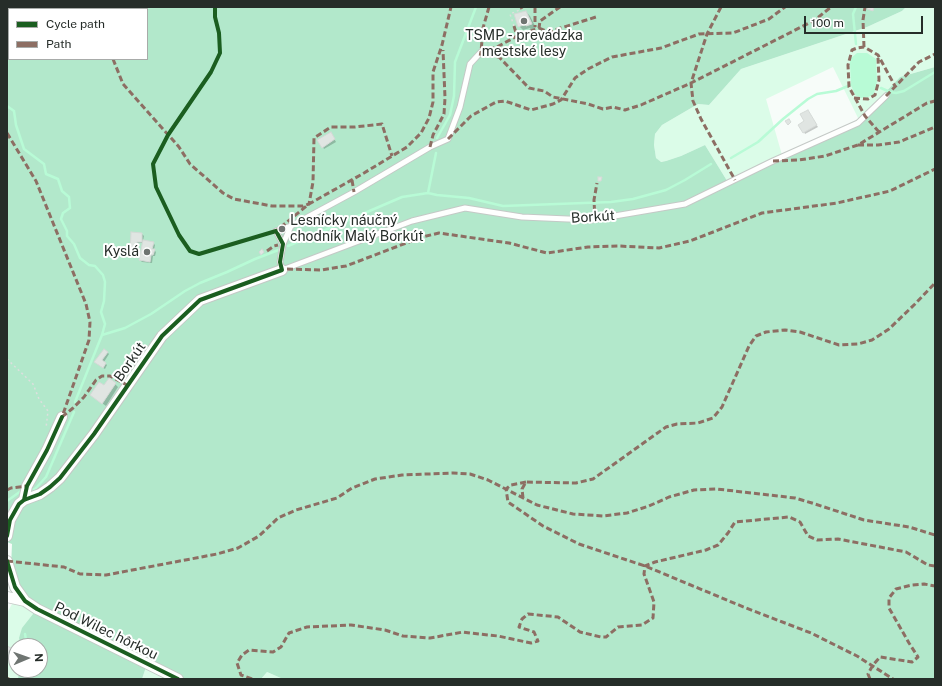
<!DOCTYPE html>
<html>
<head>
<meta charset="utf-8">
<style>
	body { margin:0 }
	#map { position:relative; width:942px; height:686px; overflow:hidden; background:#f7fcf9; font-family:"Public Sans",sans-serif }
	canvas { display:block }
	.frame { position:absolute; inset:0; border:8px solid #262d29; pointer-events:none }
	.legend { position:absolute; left:8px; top:8px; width:140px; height:52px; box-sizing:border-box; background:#fff; border:1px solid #a8aba9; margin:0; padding:5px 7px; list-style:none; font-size:12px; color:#262d29 }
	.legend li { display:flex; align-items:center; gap:8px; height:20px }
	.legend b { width:20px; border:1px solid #a8aba9 }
	.north { position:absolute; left:8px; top:638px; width:40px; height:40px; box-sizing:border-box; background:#fff; border:1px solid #a8aba9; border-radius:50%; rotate:88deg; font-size:11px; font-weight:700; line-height:16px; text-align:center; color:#262d29 }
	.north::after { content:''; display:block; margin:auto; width:14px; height:18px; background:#6f7572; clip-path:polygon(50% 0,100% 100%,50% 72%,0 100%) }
	.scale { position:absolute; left:804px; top:16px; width:119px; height:18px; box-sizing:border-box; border:2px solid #262d29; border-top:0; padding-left:5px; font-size:12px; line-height:14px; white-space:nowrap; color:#262d29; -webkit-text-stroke:3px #fff; paint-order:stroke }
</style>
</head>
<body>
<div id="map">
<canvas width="942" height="686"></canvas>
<div class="frame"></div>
<ul class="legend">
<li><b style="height:5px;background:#1b5e20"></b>Cycle path</li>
<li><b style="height:5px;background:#8d6e63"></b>Path</li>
</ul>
<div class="north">N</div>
<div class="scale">100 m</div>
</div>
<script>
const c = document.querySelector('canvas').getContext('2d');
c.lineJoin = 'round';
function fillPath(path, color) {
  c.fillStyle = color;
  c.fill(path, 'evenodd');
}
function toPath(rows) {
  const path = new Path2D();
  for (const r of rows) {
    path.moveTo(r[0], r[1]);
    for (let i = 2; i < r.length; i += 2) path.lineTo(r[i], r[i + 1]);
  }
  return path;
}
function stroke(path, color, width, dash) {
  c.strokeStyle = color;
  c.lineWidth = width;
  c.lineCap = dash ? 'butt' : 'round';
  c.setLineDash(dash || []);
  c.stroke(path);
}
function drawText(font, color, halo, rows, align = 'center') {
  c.font = font + ' "Public Sans",sans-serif';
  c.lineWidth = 4;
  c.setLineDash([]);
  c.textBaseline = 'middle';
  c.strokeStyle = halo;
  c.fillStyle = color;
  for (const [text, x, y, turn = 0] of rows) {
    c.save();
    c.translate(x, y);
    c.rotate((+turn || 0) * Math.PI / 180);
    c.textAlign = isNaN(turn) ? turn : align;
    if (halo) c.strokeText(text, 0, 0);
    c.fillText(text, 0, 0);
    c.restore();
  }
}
fillPath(toPath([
	[906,7,935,7,935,67,900,77,859,120,833,67,766,99,782,155,729,184,705,145,681,156,666,161,660,162,656,158,654,145,655,134,662,125,698,104,709,105,741,69,867,27,902,11],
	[25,601,37,609,19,638,21,646,16,646,16,670,19,670,18,679,7,679,7,613,12,604],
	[146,667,171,679,142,679],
	[267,672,283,679,261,679]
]), '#dbfce8');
fillPath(toPath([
	[7,7,906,7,902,11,867,27,741,69,709,105,698,104,662,125,655,134,654,145,656,158,661,162,666,161,681,156,705,145,729,184,859,120,900,77,935,67,935,679,283,679,267,672,261,679,171,679,146,667,142,679,18,679,19,670,40,670,40,646,21,646,19,638,22,628,37,609,23,594,11,568,12,544,7,542],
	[9,9,147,9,147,59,9,59]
]), '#b2e8cb');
fillPath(toPath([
	[857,53,867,53,876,59,877,80,876,88,873,95,868,97,861,98,855,95,851,85,850,64,850,59]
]), '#b8fbd6');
fillPath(toPath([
	[526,12,530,16,536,28,531,30,530,28,523,30,519,26],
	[809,113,818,127,805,134,804,132,806,122],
	[332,135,336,142,324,149,323,147],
	[132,233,142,234,144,236,143,241,153,243,155,245,154,250,156,252,155,256,153,256,152,263,142,262,140,260,143,243,139,243,138,257,133,257,131,255],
	[107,352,109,354,104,362,107,365,105,369,97,364],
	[115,384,118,387,106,406,91,395,104,387]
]), '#0003');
stroke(toPath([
	[856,44,853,14,856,7],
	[881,88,890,92,896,93,904,91,935,72],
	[7,106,14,111,16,125,24,149,44,164,46,174,58,179,62,191,69,197,70,208,63,213,61,219,67,231,67,236,74,244,80,258,89,265,95,266,103,275,105,282,104,301,101,312,105,324,102,335,75,402],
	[437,138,450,115,454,96,455,62,476,7],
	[731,158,758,142,783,119,808,99,817,94,836,91,853,84],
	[428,193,436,153],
	[288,246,402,197,428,193,437,195,469,198,503,206,611,202,633,199,666,190,685,180,711,164],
	[102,335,125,328,151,314,185,291,200,283,227,272,255,259,281,249],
	[30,491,35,489,46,477,74,412],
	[7,501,21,491],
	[25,634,27,646],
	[25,679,27,670]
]), '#b8fbd6', 2.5);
const building = toPath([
	[868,7,874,7,873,11,867,9,868,7],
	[526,11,532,24,526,26,526,24,518,27,514,14,526,11],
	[552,34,553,38,548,39,547,35,552,34],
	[808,110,817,125,803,133,798,125,804,121,800,114,808,110],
	[789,119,791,122,788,125,785,121,789,119],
	[331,132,335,139,322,148,317,140,331,132],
	[598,177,602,177,601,181,598,181,598,177],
	[131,232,142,233,142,242,137,242,136,256,130,255,131,232],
	[143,240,154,242,152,249,155,249,153,255,151,255,150,262,139,260,143,240],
	[262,249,264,252,261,255,259,252,262,249],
	[104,349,108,352,102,360,106,363,103,368,94,362,104,349],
	[109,378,116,383,102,404,90,395,99,382,104,385,109,378],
	[7,646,11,648,7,655,7,646]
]);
fillPath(building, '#e0e5e2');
stroke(building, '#d5dad7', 1);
const lane = toPath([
	[481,52,470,64,460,107,448,139,430,147,354,192,291,226,276,231,283,244,280,262,282,270,412,221,465,208,522,217,591,220,685,204,773,161,858,123,886,96],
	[283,244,291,226]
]);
const street = toPath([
	[24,500,27,486,47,450,62,417],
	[7,536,10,520,19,504,24,500,40,494,50,487,60,478,94,434,162,336,200,300,282,270],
	[7,561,15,587,25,601,37,609,178,679],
	[7,597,25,601]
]);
stroke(lane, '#c4c9c6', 7);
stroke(street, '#c4c9c6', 12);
stroke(toPath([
	[514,26,510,14,522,9],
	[7,359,33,384,39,399,48,411,46,428]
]), '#dddfde', 1.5, [2, 3]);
stroke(lane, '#fefffe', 5);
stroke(street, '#fefffe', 10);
stroke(toPath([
	[85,7,87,9],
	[489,7,483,28,481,52,497,47,517,36,539,28,540,21,560,7],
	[521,7,522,9],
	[535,7,535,27],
	[721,7,707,34,691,83,693,101,701,119,735,180],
	[514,26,517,36],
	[539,28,548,32,596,17],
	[864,47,863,20,865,7],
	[479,54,499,57,529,88,544,91,553,97,588,104,603,109,613,107,625,110,641,105,691,83,815,20,831,7],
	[113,59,123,84,179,147,190,164,223,193,234,199,272,206,303,206,309,204,313,182,314,138,331,127,355,127,382,124,392,156],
	[886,96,919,62,935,54],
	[854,98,868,99,875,95,879,80,878,58],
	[879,132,865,116,849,87,848,65,852,50,857,48,864,47,878,55,895,86],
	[7,133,36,181,86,304,90,322,89,340,62,417],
	[448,139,471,116,496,102,505,101,531,110,553,104,561,100,575,78,588,69,612,57,661,48,699,34,733,33,769,19,785,7],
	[858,145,878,145,899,142,935,127],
	[430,147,433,135,444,114,445,98,443,50],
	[773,161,799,160,825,156,858,145,927,103,935,101],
	[352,180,354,192],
	[595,220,594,200,597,183],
	[273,232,276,231,309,204,364,173,407,147,421,133,429,118,433,102,433,72,442,45,451,7],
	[267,251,274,246,278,245],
	[287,269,321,270,346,266,422,237,439,233,509,243,547,253,588,247,618,246,659,248,690,241,762,213,837,203,890,191,935,169],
	[62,417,73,408,84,397,96,380,102,376,110,376,127,385],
	[526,482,511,485,506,489,508,502,543,526,579,544,645,566,746,608,811,633,857,656,893,679],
	[7,490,11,488,27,486],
	[523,498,522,489,526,482,576,483,593,479,666,427,677,424,698,423,713,418,722,407,749,346,756,336,766,332,785,330,800,332,839,345,858,344,872,340,889,329,915,304,935,283],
	[7,561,64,567,80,574,106,575,217,554,238,548,259,536,278,518,296,510,337,498,352,488,375,479,402,475,453,473,470,474,488,480,537,505,573,514,603,516,627,513,649,506,669,497,694,490,717,489,795,498,812,503,864,520,909,527,935,535],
	[7,678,9,679],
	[252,679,241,675,237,663,242,655,249,650,273,652,281,647,289,633,307,627,351,625,385,630,403,636,430,638,463,632,470,633,498,636,531,643,538,641,534,632,519,627,522,619,528,614,558,617,580,632,601,637,606,637,618,627,642,625,653,618,654,602,644,574,645,566,655,562,706,550,718,545,728,533,735,522,789,517,800,522,808,536,817,540,838,539,906,552,928,565,935,566],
	[870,679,868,674,873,665,880,657,912,662,918,657,909,643,889,608,889,598,896,589,912,585,924,584,935,586]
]), '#8d6e63', 3, [6, 3]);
stroke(toPath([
	[24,500,27,486,47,450,62,417],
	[7,536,10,520,19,504,24,500,40,494,50,487,60,478,94,434,162,336,200,300,282,270,280,262,283,244,276,231,199,254,190,251,179,235,156,187,153,164,168,135,211,72,220,53,219,33,215,17,215,7],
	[7,561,15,587,25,601,37,609,178,679]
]), '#1b5e20', 4);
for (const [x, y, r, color] of [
	[524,21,4,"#6f7572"],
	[282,229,4,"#6f7572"],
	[147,252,4,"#6f7572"]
]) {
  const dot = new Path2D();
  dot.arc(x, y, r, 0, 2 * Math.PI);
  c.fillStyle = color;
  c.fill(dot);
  stroke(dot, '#fff', 1.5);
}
drawText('14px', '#262d29', '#fff', [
	["TSMP - prevádzka",524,36],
	["mestské lesy",524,52],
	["Lesnícky náučný",290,221,"left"],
	["chodník Malý Borkút",290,237,"left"],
	["Kyslá",139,252,"right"]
]);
drawText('14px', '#262d29', '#fff', [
	["Borkút",593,217,-4],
	["Borkút",130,362,-55],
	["Pod Wilec hôrkou",106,631,26]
]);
</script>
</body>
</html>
